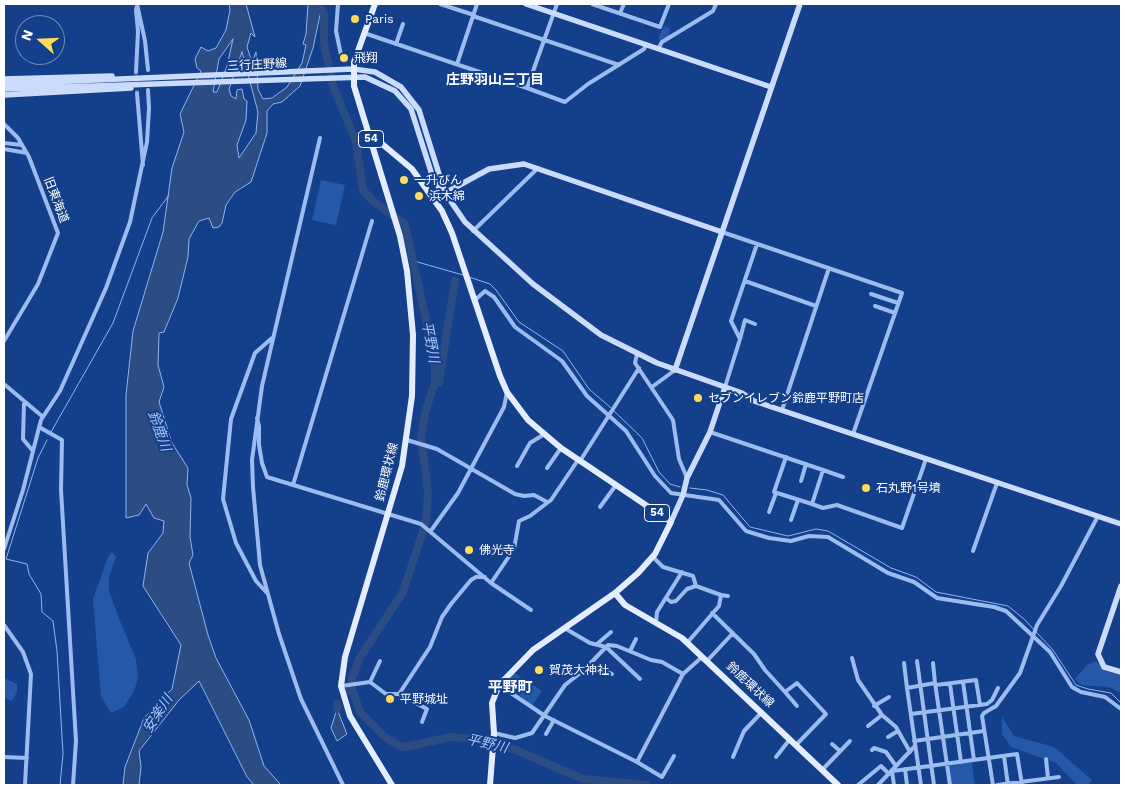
<!DOCTYPE html>
<html>
<head>
<meta charset="utf-8">
<style>
	body { margin:0 }
	#map { position:relative; width:1125px; height:789px; overflow:hidden; background:#143f8a; font-family:"Work Sans",sans-serif }
	canvas { display:block }
	.frame { position:absolute; inset:0; border:5px solid #fff; pointer-events:none }
	.north { position:absolute; left:15px; top:15px; width:50px; height:50px; box-sizing:border-box; background:#143f8a; border:1px solid #728cb9; border-radius:50%; rotate:290deg; font-size:14px; font-weight:700; line-height:20px; text-align:center; color:#fff }
	.north::after { content:''; display:block; margin:auto; width:18px; height:22px; background:#ffdb5a; clip-path:polygon(50% 0,100% 100%,50% 72%,0 100%) }
</style>
</head>
<body>
<div id="map">
<canvas width="1125" height="789"></canvas>
<div class="frame"></div>
<div class="north">N</div>
</div>
<script>
const c = document.querySelector('canvas').getContext('2d');
c.lineJoin = 'round';
function fillPath(path, color) {
  c.fillStyle = color;
  c.fill(path, 'evenodd');
}
function toPath(rows) {
  const path = new Path2D();
  for (const r of rows) {
    path.moveTo(r[0], r[1]);
    for (let i = 2; i < r.length; i += 2) path.lineTo(r[i], r[i + 1]);
  }
  return path;
}
function stroke(path, color, width, dash) {
  c.strokeStyle = color;
  c.lineWidth = width;
  c.lineCap = dash ? 'butt' : 'round';
  c.setLineDash(dash || []);
  c.stroke(path);
}
function drawText(font, color, halo, rows, align = 'center') {
  c.font = font + ' "Work Sans","Noto Sans JP",sans-serif';
  c.lineWidth = 4;
  c.setLineDash([]);
  c.textBaseline = 'middle';
  c.strokeStyle = halo;
  c.fillStyle = color;
  for (const [text, x, y, turn = 0] of rows) {
    c.save();
    c.translate(x, y);
    c.rotate((+turn || 0) * Math.PI / 180);
    c.textAlign = isNaN(turn) ? turn : align;
    if (halo) c.strokeText(text, 0, 0);
    c.fillText(text, 0, 0);
    c.restore();
  }
}
fillPath(toPath([
	[664,26,670,28,669,37,661,41,658,38],
	[321,180,345,185,336,225,312,220],
	[112,552,116,557,109,577,109,591,120,621,136,659,138,679,134,691,124,707,111,713,101,697,93,599,108,557],
	[1096,661,1105,671,1121,675,1121,693,1109,687,1082,685,1075,679,1088,664],
	[513,672,542,691,532,706,518,694,501,685],
	[4,678,17,684,17,692,12,701,4,698],
	[1002,717,1014,736,1054,747,1092,780,1088,785,1075,785,1076,784,1056,763,1011,747,1002,734],
	[972,762,975,785,952,785,949,765]
]), '#2658a9');
const water = toPath([
	[229,4,246,4,255,37,251,33,247,47,252,62,256,52,258,89,263,99,272,98,287,87,302,63,306,45,303,44,306,34,308,4,317,4,320,15,313,48,300,86,282,102,273,104,267,111,267,133,251,182,235,192,226,205,222,223,219,227,213,228,209,218,199,221,189,239,188,257,178,298,164,332,159,333,158,365,164,387,159,402,172,443,188,468,187,485,191,498,190,537,193,555,189,563,208,635,216,658,249,720,264,766,281,785,254,785,247,777,199,681,179,700,139,751,141,767,139,785,123,785,125,767,144,718,172,689,181,645,143,586,148,553,163,533,164,521,154,518,146,504,139,515,126,518,126,395,133,331,163,232,172,168,184,132,180,114,201,71,197,68,195,59,201,47,208,51,216,48,226,30,230,10,229,4],
	[233,39,227,66,217,92,213,92,219,59,233,39],
	[242,52,258,112,256,133,239,158,237,145,246,120,247,101,244,99,242,89,237,90,236,99,231,96,229,89,242,52],
	[337,709,347,734,337,741,331,728,337,709]
]);
fillPath(water, '#2c4c84');
stroke(water, '#8eb5f3', 1);
stroke(toPath([
	[414,261,463,275],
	[469,277,490,284,496,290,519,322,563,351,589,389,611,408],
	[614,411,642,438,659,472,670,484,680,487],
	[51,432,113,323,152,218,169,195],
	[47,440,38,458,6,559,27,564,29,574,41,594,42,612,53,621,57,651,63,754,60,785],
	[690,488,707,490,723,495,750,527,788,536,816,529,828,531,891,568,916,577,936,592,1008,606,1024,619,1053,650,1076,685,1088,689,1111,693,1121,703]
]), '#8eb5f3', 1);
stroke(toPath([
	[319,4,324,15,324,43,333,86,356,142,363,190,374,202,405,224,435,362,435,382,425,413,421,436,428,494,426,522,403,592,359,659,352,678,352,689,348,691],
	[439,382,455,281],
	[352,689,360,712,384,736,399,746,405,747,451,737,477,739,516,750,583,779,646,785],
	[337,709,337,704]
]), '#2c4c84', 8);
stroke(toPath([
	[136,72,137,93]
]), '#375c9c', 4, [4, 2]);
stroke(toPath([
	[137,4,145,41,148,70],
	[338,4,336,31,341,55],
	[440,4,474,15],
	[592,4,660,27,669,4],
	[620,13,624,4],
	[473,16,619,65],
	[364,33,527,88,557,4],
	[396,44,403,24],
	[658,49,662,42,713,11,716,4],
	[457,64,477,4],
	[136,72,138,31,136,10,137,6],
	[527,88,565,102,588,84,644,49,646,45],
	[137,93,143,165],
	[4,124,18,138,29,157,58,233,38,284,4,341],
	[320,138,262,386,252,460,253,487,260,565,279,634,301,699,343,785],
	[4,143,22,145],
	[4,149,27,153],
	[473,231,538,168],
	[722,232,902,293,853,434],
	[745,281,816,306],
	[871,294,898,303],
	[474,301,485,291,494,297,515,327,562,361,587,396,626,431,655,476,671,493,719,500,746,531,769,538,791,541,809,536,828,537,888,573,914,582,937,598,994,607,1006,611,1050,652,1072,687,1081,692,1105,697,1121,709],
	[875,306,895,313],
	[740,339,745,320,755,324],
	[637,354,635,363,673,420,679,459,687,478],
	[4,384,43,417],
	[652,387,675,370],
	[725,387,740,339,731,321,757,244],
	[24,403,23,439,32,450],
	[782,410,829,268],
	[257,418,259,426,259,445,262,463,267,477,421,524,491,583,531,610],
	[39,427,62,440,61,490,76,741,73,785],
	[710,432,823,470,812,504,823,508,837,505,902,528,926,459],
	[407,440,437,449,515,494,524,496,534,495,547,502],
	[786,457,774,492,812,504],
	[580,461,639,368],
	[517,466,530,443,543,435],
	[547,468,561,448],
	[823,470,843,477],
	[801,481,806,464],
	[293,485,372,221],
	[600,507,616,485],
	[769,512,776,493],
	[791,520,798,500],
	[430,532,458,493,504,407,507,392],
	[4,549,23,490,41,420,60,391,106,288,130,222,147,142,149,108,148,90],
	[973,551,997,483],
	[653,557,663,567,693,576,696,586,721,595,719,606,687,643],
	[491,583,514,549,519,521,530,516,551,500,578,460],
	[267,593,256,581,236,543,223,499,231,419,255,353,272,338],
	[721,595,728,596],
	[666,598,671,602,676,601,687,589,696,586],
	[712,613,754,654,765,670,785,692,797,683,826,714,796,745],
	[656,622,657,612,682,572],
	[4,625,23,652,31,674,25,785],
	[566,629,590,643,606,647,608,645,617,646,651,660,662,662,683,674],
	[597,644,611,632],
	[630,651,636,639],
	[852,658,858,680,882,715,896,727,910,752],
	[707,661,733,633],
	[917,661,934,785],
	[904,663,907,688],
	[933,663,935,683],
	[591,664,612,674],
	[370,682,380,661],
	[963,682,974,760],
	[950,684,961,762],
	[499,685,545,716,637,762,683,674,702,657],
	[936,685,976,680,980,705],
	[341,686,370,682,386,694,399,694,430,647,442,617,451,604,471,580,476,577,485,577],
	[785,692,797,706],
	[399,694,427,709,422,722],
	[874,706,889,697],
	[911,714,987,704,992,700,998,688],
	[868,726,882,715],
	[494,733,515,738,532,733,565,685,584,670,606,647,640,679],
	[546,734,554,720],
	[888,737,898,731],
	[914,741,984,731],
	[832,744,840,751],
	[872,750,874,748,886,752,896,766],
	[1004,756,1008,785],
	[4,757,27,758],
	[733,757,744,731,762,712],
	[776,757,790,739],
	[1046,759,1048,778],
	[637,762,662,777,674,756],
	[905,769,907,785],
	[822,770,850,741],
	[892,771,894,785],
	[893,771,1017,754,1022,785],
	[858,785,881,766,889,774],
	[878,785,915,746],
	[921,785,907,688,935,683,950,785],
	[993,785,982,716,984,713,996,706,1020,673,1037,625,1061,586,1098,516],
	[997,785,1059,777]
]), '#9cbcef', 4);
stroke(toPath([
	[526,4,771,87],
	[4,79,112,76],
	[4,84,353,69,375,72,401,87,419,110,445,193,465,222,533,284,601,335,657,363,742,393,754,401,1121,524],
	[4,89,365,77,395,91,411,109,433,178,440,189,445,193],
	[4,95,131,88],
	[445,193,489,169,524,164,722,232],
	[675,370,800,4],
	[671,522,683,495,687,478,710,432,725,387],
	[1121,586,1098,654,1104,667,1121,672]
]), '#cadbfb', 5.5);
stroke(toPath([
	[375,4,354,62,354,86,400,236,407,271,413,335,412,396,402,466,345,657,341,686,350,716,392,785],
	[369,133,412,169,442,211,452,233,500,376,507,392,528,420,561,448,671,522,655,554,638,573,615,593,533,650,499,685,492,703,494,733,490,785],
	[615,593,625,605,682,638,838,785]
]), '#e4edff', 6);
for (const [x, y, r, color] of [
	[355,19,5,"#ffdb5a"],
	[344,58,5,"#ffdb5a"],
	[404,180,5,"#ffdb5a"],
	[419,196,5,"#ffdb5a"],
	[698,398,5,"#ffdb5a"],
	[866,488,5,"#ffdb5a"],
	[469,550,5,"#ffdb5a"],
	[539,670,5,"#ffdb5a"],
	[390,699,5,"#ffdb5a"]
]) {
  const dot = new Path2D();
  dot.arc(x, y, r, 0, 2 * Math.PI);
  c.fillStyle = color;
  c.fill(dot);
  stroke(dot, '#143f8a', 2);
}
for (const [x, y, w] of [
	[371,139,25],
	[657,513,25]
]) {
  const box = new Path2D();
  box.roundRect(x - w / 2, y - 8.5, w, 17, 4);
  c.fillStyle = '#143f8a';
  c.fill(box);
  stroke(box, '#fff', 1);
}
drawText('bold 11px', '#fff', null, [
	["54",371,139],
	["54",657,513]
]);
drawText('12px', '#fff', '#143f8a', [
	["Paris",365,19],
	["飛翔",354,58],
	["一升びん",414,180],
	["浜木綿",429,196],
	["セブンイレブン鈴鹿平野町店",708,398],
	["石丸野1号墳",876,488],
	["佛光寺",479,550],
	["賀茂大神社",549,670],
	["平野城址",400,699]
], 'left');
drawText('12px', '#fff', '#143f8a', [
	["三行庄野線",257,65,-3],
	["旧東海道",56,200,69],
	["鈴鹿環状線",387,472,-76],
	["鈴鹿環状線",750,685,43]
]);
drawText('bold 14px', '#fff', '#143f8a', [
	["庄野羽山三丁目",495,80]
]);
drawText('italic 14px', '#a7c6f7', '#143f8a', [
	["平野川",430,342,79],
	["鈴鹿川",159,431,70],
	["安楽川",158,714,-57],
	["平野川",487,744,13]
]);
drawText('bold 15px', '#fff', '#143f8a', [
	["平野町",510,688]
]);
</script>
</body>
</html>
